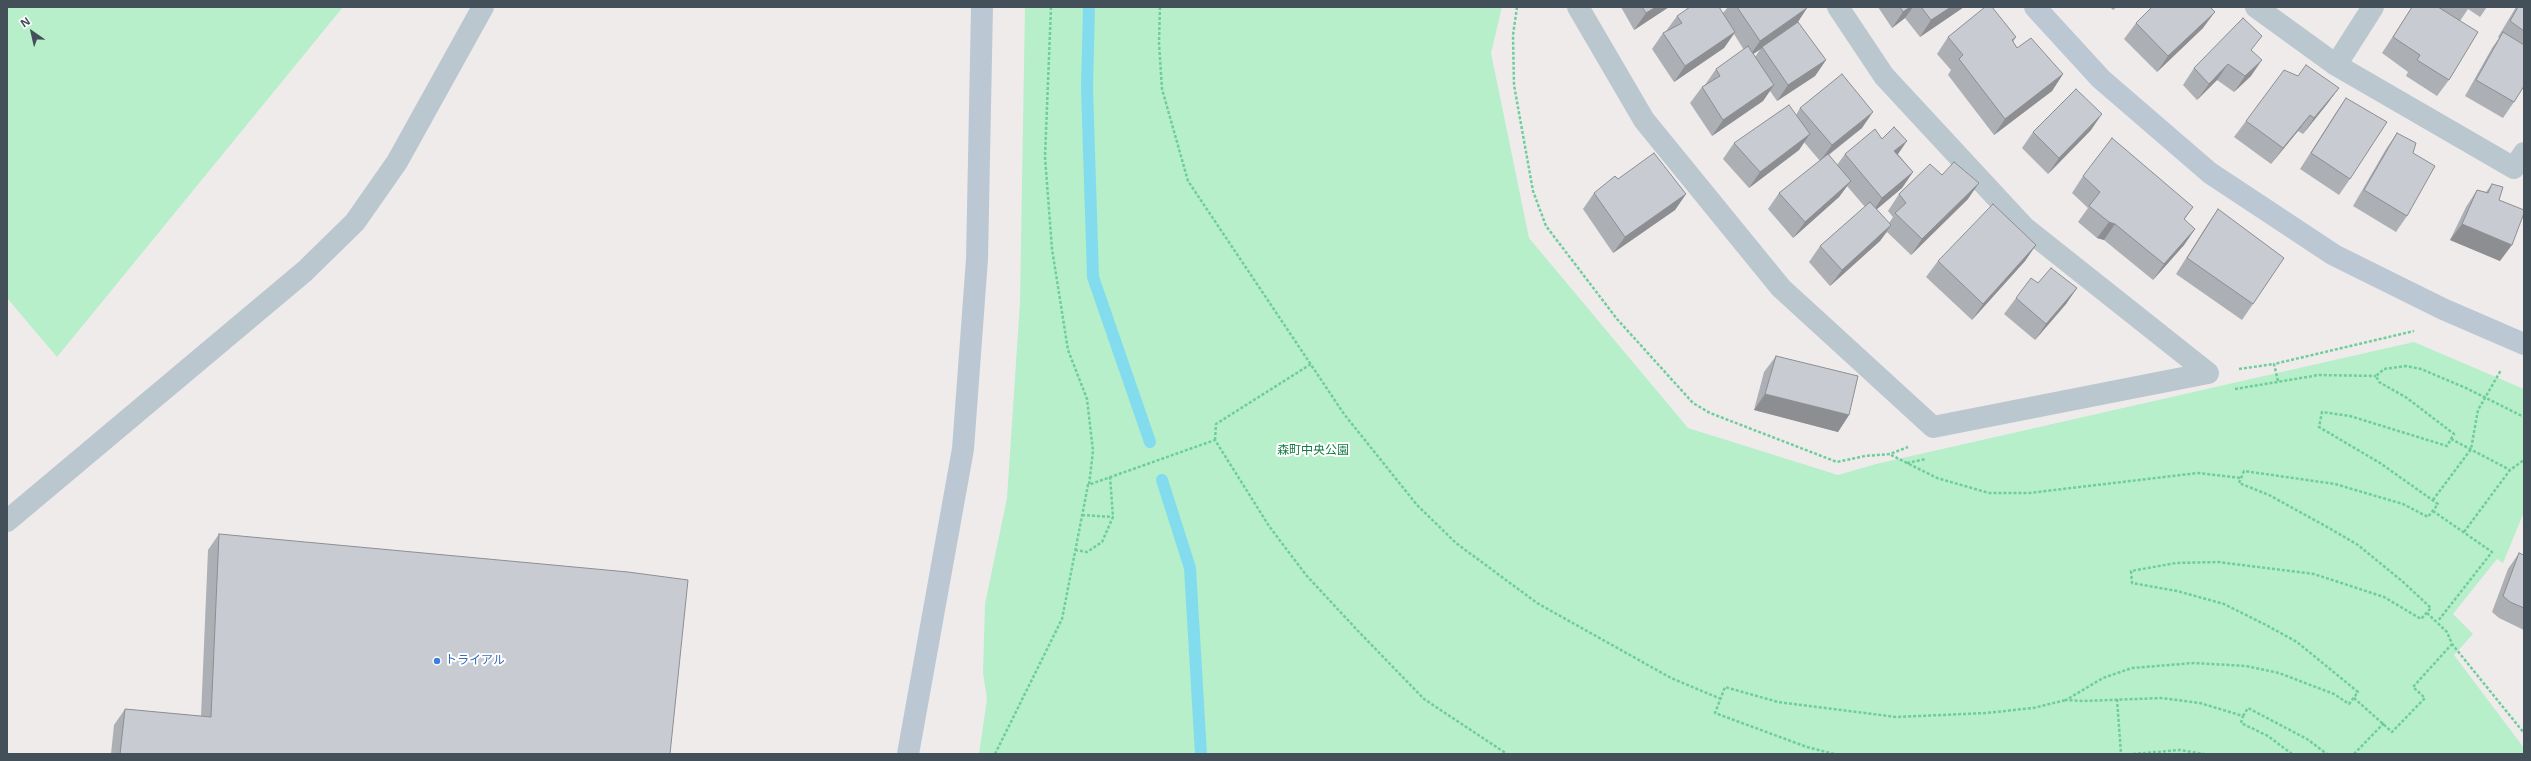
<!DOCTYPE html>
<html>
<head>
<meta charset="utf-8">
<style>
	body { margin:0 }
	#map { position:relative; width:2531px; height:761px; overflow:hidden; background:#efebeb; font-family:"Open Sans",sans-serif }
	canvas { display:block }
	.frame { position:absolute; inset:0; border:8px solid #435059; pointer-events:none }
	.north { position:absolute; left:12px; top:12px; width:40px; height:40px; -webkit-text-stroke:3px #fff; paint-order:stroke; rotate:326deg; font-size:11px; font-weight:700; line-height:16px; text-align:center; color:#435059 }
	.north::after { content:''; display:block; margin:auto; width:14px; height:18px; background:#435059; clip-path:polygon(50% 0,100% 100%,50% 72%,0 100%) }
</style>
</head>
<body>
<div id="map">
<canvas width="2531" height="761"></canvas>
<div class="frame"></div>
<div class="north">N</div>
</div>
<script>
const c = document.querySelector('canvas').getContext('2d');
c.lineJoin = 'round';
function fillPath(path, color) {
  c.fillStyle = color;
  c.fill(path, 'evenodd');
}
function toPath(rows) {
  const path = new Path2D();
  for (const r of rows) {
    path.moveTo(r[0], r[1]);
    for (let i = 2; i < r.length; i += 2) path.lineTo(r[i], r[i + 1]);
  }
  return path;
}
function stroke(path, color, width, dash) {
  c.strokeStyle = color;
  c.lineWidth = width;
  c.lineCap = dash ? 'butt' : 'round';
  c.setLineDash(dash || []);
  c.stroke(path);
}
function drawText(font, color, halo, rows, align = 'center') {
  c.font = font + ' "Open Sans","Noto Sans JP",sans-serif';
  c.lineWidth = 4;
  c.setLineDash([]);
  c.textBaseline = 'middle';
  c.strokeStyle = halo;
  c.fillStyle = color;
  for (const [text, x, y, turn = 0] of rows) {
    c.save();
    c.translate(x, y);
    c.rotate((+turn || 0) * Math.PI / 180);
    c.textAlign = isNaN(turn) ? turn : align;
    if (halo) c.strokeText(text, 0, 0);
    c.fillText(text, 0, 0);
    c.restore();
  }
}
fillPath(toPath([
	[7,7,343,7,57,357,7,298],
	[1025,7,1502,7,1491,53,1529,238,1688,428,1838,475,1876,464,2414,342,2524,389,2524,512,2503,563,2497,559,2453,614,2473,634,2454,655,2524,748,2524,754,979,754,987,699,983,673,985,604,1007,498,1020,302]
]), '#b6efca');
stroke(toPath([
	[1089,7,1087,88,1093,277,1150,442],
	[1162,480,1190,568,1201,754]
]), '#82dcee', 12);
stroke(toPath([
	[1051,7,1045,157,1052,249,1068,350,1087,399,1093,451,1089,485],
	[1160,7,1159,43,1162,89,1188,181,1344,414,1417,505,1456,543,1537,603,1671,678,1721,699],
	[1517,7,1513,35,1514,85,1533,191,1546,226,1617,319,1693,403,1710,413,1837,462,1865,456,1890,454,1908,447],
	[2239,369,2274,364],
	[2278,381,2274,364,2414,331],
	[2235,389,2319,375,2376,376],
	[2451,439,2510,470],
	[1215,440,1216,424,1311,364],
	[1891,455,1937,478,1989,493,2029,493,2198,473,2241,478],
	[1907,463,1926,459],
	[2433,500,2471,449,2478,410,2501,370],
	[2433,511,2492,552,2438,621],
	[1082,515,1113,517],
	[2464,532,2510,470,2524,460],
	[1075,550,1087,552,1102,542,1113,517,1110,476],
	[2427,613,2447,632,2452,644,2524,733],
	[2354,698,2392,732,2425,698,2413,687,2452,644],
	[2117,699,2121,754],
	[2243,716,2248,708,2307,739,2327,754],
	[995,754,1062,619,1088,485,1215,440,1269,526,1306,575,1359,632,1424,699,1507,754],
	[1834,754,1807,747,1715,713,1725,687,1778,702,1896,717,1986,713,2033,708,2066,700],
	[2133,754,2180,750,2204,754],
	[2292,754,2268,736,2241,723,2243,716,2200,703,2161,698,2084,701,2066,700,2103,678,2132,668,2194,663,2246,666,2279,673,2334,694,2349,704,2358,692,2297,642,2266,625,2224,604,2177,591,2132,583,2131,571,2176,563,2218,562,2314,574,2384,597,2421,619,2431,608,2402,581,2358,545,2329,528,2269,495,2239,483,2244,471,2335,484,2403,504,2428,517,2438,504,2380,463,2319,427,2322,412,2350,416,2447,446,2454,434,2407,398,2379,382,2376,376,2384,369,2406,366,2421,369,2466,388,2524,417],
	[2354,754,2384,723]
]), '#6ece9b', 2.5, [3, 2]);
stroke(toPath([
	[1578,7,1644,120,1781,288,1933,427,2208,373,2024,227,1884,76,1838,7],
	[2256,7,2336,65,2514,168,2524,153],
	[2336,65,2373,7],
	[7,521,305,271,355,222,397,162,483,7]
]), '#bbc7cf', 22);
stroke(toPath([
	[2035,7,2101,79,2210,173,2334,255,2443,309,2524,344],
	[908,754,963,449,977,259,982,7]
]), '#bbc8d4', 22);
fillPath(toPath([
	[1621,7,1669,7,1634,30],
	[1728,7,1806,7,1807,8,1797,23,1826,60,1815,76,1777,101,1770,91,1763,101,1712,136,1690,103,1702,87,1705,85,1716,69,1744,50,1734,34,1724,48,1674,82,1652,49,1663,33,1666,31,1677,16,1723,13],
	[1761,48,1755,57,1753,54],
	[1878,7,1964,7,1920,37,1905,18,1892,28],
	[2110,7,2117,7,2113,10],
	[2412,7,2487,7,2480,17,2468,9,2460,21,2449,80,2437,96,2406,76,2408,72,2382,53],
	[2516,7,2524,7,2524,86,2514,102,2503,118,2465,96,2492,48,2499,38,2498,37],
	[2136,23,2203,28,2157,72,2124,39],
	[1948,37,2016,37,2013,42,2017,48,2063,74,2052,91,1994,135,1948,75,1951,70,1937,54],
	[2252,50,2251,76,2234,92,2217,80,2197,100,2183,85,2194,68],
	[2298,76,2339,88,2327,104,2303,134,2298,131,2271,164,2234,137,2246,121],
	[2346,98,2350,179,2339,195,2300,169,2335,114],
	[1800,108,1862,128,1829,155,1837,165,1845,154,1882,139,1898,154,1913,172,1902,188,1876,210,1889,223,1893,217,1888,211,1899,194,1968,199,1911,255,1887,232,1880,241,1830,286,1809,262,1820,246,1865,207,1847,186,1839,197,1793,238,1768,209,1779,193,1820,161,1804,142,1799,150,1749,188,1723,159,1734,143,1796,115],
	[2091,130,2048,174,2022,148,2033,132],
	[2397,133,2407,216,2396,232,2353,206,2386,149],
	[2083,176,2193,207,2184,220,2195,229,2184,245,2153,280,2104,240,2097,238,2078,222,2088,208,2072,193],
	[1618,179,1686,194,1675,210,1613,253,1583,209,1594,193],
	[2492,184,2499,200,2500,261,2450,240,2466,207,2477,190,2486,192],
	[2218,209,2253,304,2242,320,2176,274,2207,225],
	[2036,245,2025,261,1972,320,1926,277,1938,261],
	[2038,283,2077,288,2066,304,2035,340,2004,314,2016,298],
	[1776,356,1849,415,1838,432,1754,410,1764,372],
	[219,534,670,754,111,754,114,725,125,709,201,716,208,550],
	[2519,553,2524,555,2524,630,2499,618,2492,612,2508,569]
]), '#acafb4');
fillPath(toPath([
	[1656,7,1669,7,1634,30,1646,13],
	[1910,7,1913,7,1905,18,1892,28,1903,12],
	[1951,7,1964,7,1920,37,1931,20],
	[1807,8,1796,25,1749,57,1760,41],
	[2215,12,2203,28,2157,72,2168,56],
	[1735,32,1724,48,1674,82,1685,66],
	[1826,60,1815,76,1777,101,1788,85],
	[2262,60,2251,76,2234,92,2245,76],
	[2228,64,2217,80,2197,100,2209,84],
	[2063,74,2052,91,1994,135,2005,119],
	[1774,85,1763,101,1712,136,1723,120],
	[2339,88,2327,104,2303,134,2314,118],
	[1873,112,1862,128,1820,161,1832,145],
	[2102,114,2091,130,2048,174,2059,158],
	[2310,115,2298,131,2271,164,2283,148],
	[1810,134,1799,150,1749,188,1760,172],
	[1907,141,1896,157,1894,151],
	[1913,172,1902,188,1871,214,1882,198],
	[1851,181,1839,197,1793,238,1805,222],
	[1979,183,1968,199,1911,255,1922,239],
	[1686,194,1675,210,1613,253,1625,237],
	[2109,222,2115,224,2104,240,2097,238],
	[2462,224,2512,245,2500,261,2450,240],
	[1891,225,1880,241,1830,286,1842,270],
	[2195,229,2184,245,2153,280,2164,264],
	[2036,245,2025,261,1972,320,1983,304],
	[2077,288,2066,304,2035,340,2046,324],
	[1765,394,1849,415,1838,432,1754,410]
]), '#8c8e92');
const building = toPath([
	[1642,7,1656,7,1646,13,1642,7],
	[1690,7,1719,7,1735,32,1685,66,1663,33,1682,23,1677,16,1690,7],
	[1737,7,1806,7,1807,8,1760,41,1737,7],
	[1900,7,1910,7,1903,12,1900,7],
	[1921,7,1951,7,1931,20,1921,7],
	[1985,7,1992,7,2016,37,2012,40,2017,48,2031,38,2063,74,2005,119,1959,59,1963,55,1948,37,1985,7],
	[2152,7,2210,7,2215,12,2168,56,2136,23,2152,7],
	[2412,7,2438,7,2478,32,2449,80,2417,60,2420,55,2393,37,2412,7],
	[2518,7,2524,7,2524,31,2510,21,2518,7],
	[2243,18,2262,36,2251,50,2262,60,2245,76,2228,64,2209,84,2194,68,2243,18],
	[1798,22,1826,60,1788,85,1762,47,1798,22],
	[2503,32,2524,45,2524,86,2514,102,2476,80,2503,32],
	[1748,46,1774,85,1723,120,1702,87,1720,76,1716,69,1748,46],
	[2306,65,2339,88,2314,118,2310,115,2283,148,2246,121,2284,70,2298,76,2306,65],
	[1842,74,1873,112,1832,145,1800,108,1842,74],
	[2076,89,2102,114,2059,158,2033,132,2076,89],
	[2346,98,2387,122,2350,179,2311,153,2346,98],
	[1789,105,1810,134,1760,172,1734,143,1789,105],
	[1894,127,1907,141,1894,151,1913,172,1882,198,1845,154,1875,129,1882,139,1894,127],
	[2397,133,2416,143,2413,153,2435,166,2407,216,2364,190,2397,133],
	[2112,138,2193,207,2184,219,2195,229,2164,264,2115,224,2109,222,2089,206,2100,192,2083,176,2112,138],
	[1654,153,1686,194,1625,237,1594,193,1615,176,1618,179,1654,153],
	[1828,154,1851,181,1805,222,1779,193,1828,154],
	[1954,162,1979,183,1922,239,1895,213,1906,203,1899,194,1930,164,1942,175,1954,162],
	[2492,184,2503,187,2499,200,2524,210,2524,213,2512,245,2462,224,2477,190,2488,193,2492,184],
	[1870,202,1891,225,1842,270,1820,246,1870,202],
	[1993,204,2036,245,1983,304,1938,261,1993,204],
	[2218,209,2284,258,2253,304,2187,258,2218,209],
	[2051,268,2077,288,2046,324,2016,298,2031,278,2038,283,2051,268],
	[1776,356,1858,376,1849,415,1765,394,1776,356],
	[219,534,628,572,688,580,670,754,120,754,125,709,211,717,219,534],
	[2519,553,2524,555,2524,608,2510,602,2503,596,2519,553]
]);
fillPath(building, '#c8cbd1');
stroke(building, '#8c8e92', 1);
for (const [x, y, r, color] of [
	[437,661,4,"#3f7fe0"]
]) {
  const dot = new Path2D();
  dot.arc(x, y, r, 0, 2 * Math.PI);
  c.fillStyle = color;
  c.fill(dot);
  stroke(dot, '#fff', 1.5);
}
drawText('12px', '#137c43', '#fff', [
	["森町中央公園",1313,451]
]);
drawText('12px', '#366cbe', '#fff', [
	["トライアル",445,661]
], 'left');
</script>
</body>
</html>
